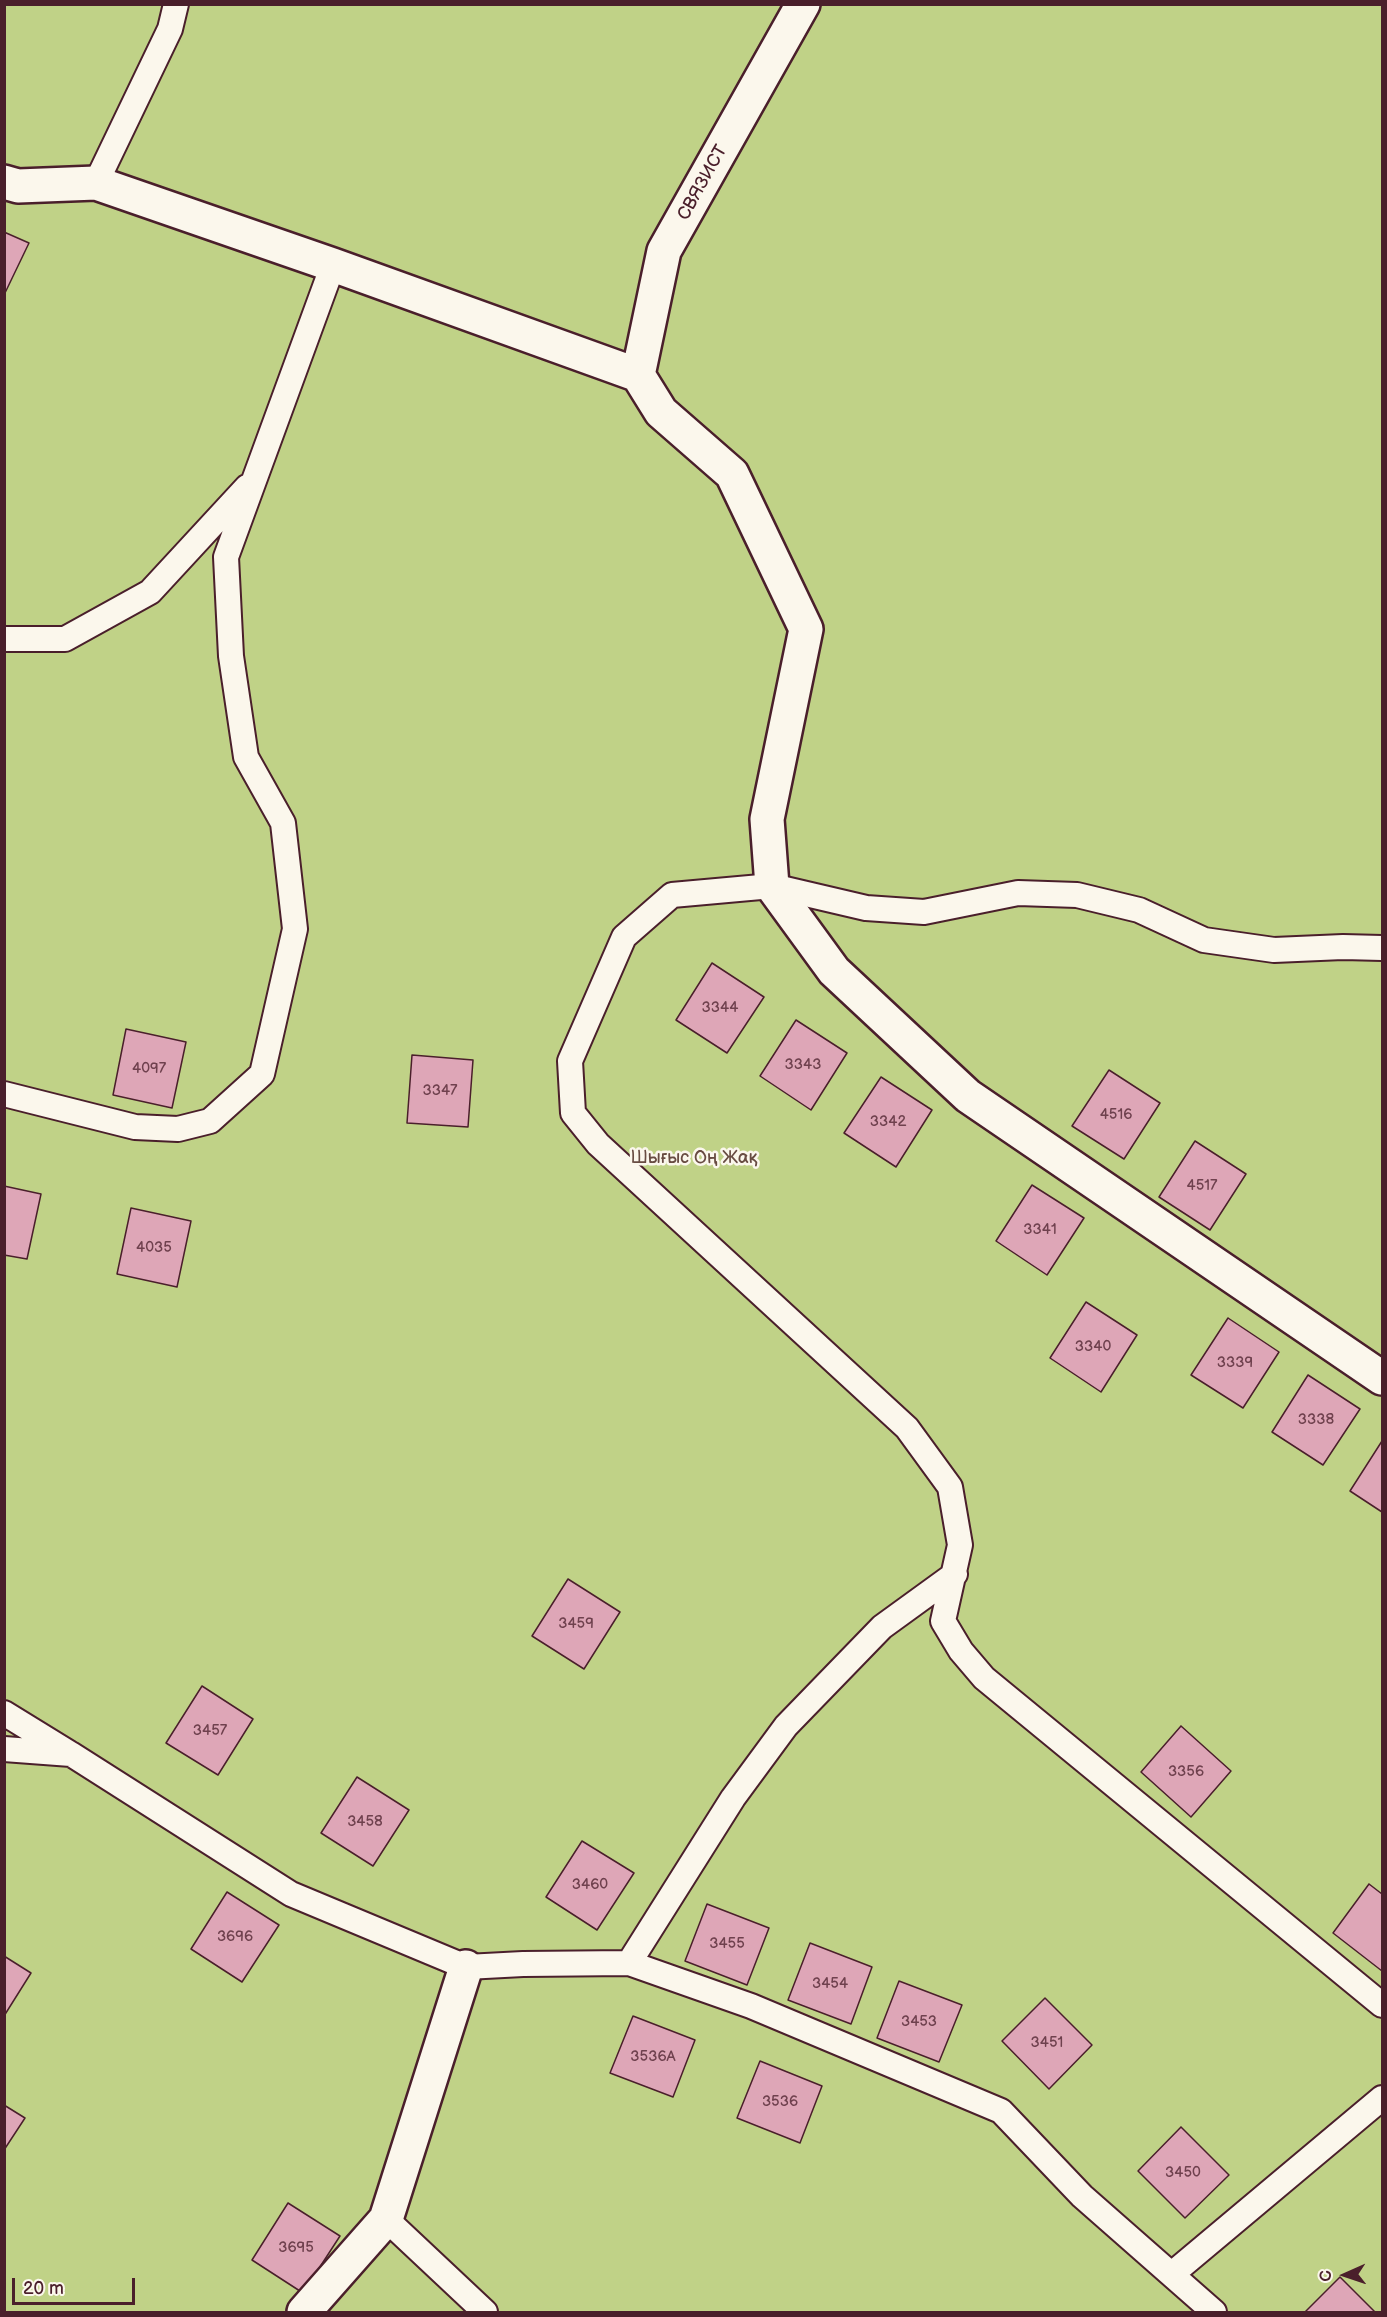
<!DOCTYPE html>
<html>
<head>
<meta charset="utf-8">
<style>
	body { margin:0 }
	#map { position:relative; width:1387px; height:2317px; overflow:hidden; background:#f2dfdc; font-family:"Balsamiq Sans",sans-serif }
	canvas { display:block }
	.frame { position:absolute; inset:0; border:6px solid #4a1f2b; pointer-events:none }
	.north { position:absolute; left:1315px; top:2245px; width:60px; height:60px; -webkit-text-stroke:4px #fbf7ec; paint-order:stroke; rotate:267deg; font-size:16px; font-weight:700; line-height:24px; text-align:center; color:#4a1f2b }
	.north::after { content:''; display:block; margin:auto; width:21px; height:27px; background:#4a1f2b; clip-path:polygon(50% 0,100% 100%,50% 72%,0 100%) }
	.scale { position:absolute; left:12px; top:2278px; width:123px; height:27px; box-sizing:border-box; border:3px solid #4a1f2b; border-top:0; padding-left:8px; font-size:18px; line-height:21px; white-space:nowrap; color:#4a1f2b; -webkit-text-stroke:4px #fbf7ec; paint-order:stroke }
</style>
</head>
<body>
<div id="map">
<canvas width="1387" height="2317"></canvas>
<div class="frame"></div>
<div class="north">С</div>
<div class="scale">20 m</div>
</div>
<script>
const c = document.querySelector('canvas').getContext('2d');
c.lineJoin = 'round';
function fillPath(path, color) {
  c.fillStyle = color;
  c.fill(path, 'evenodd');
}
function toPath(rows) {
  const path = new Path2D();
  for (const r of rows) {
    path.moveTo(r[0], r[1]);
    for (let i = 2; i < r.length; i += 2) path.lineTo(r[i], r[i + 1]);
  }
  return path;
}
function stroke(path, color, width, dash) {
  c.strokeStyle = color;
  c.lineWidth = width;
  c.lineCap = dash ? 'butt' : 'round';
  c.setLineDash(dash || []);
  c.stroke(path);
}
function drawText(font, color, halo, rows, align = 'center') {
  c.font = font + ' "Balsamiq Sans",sans-serif';
  c.lineWidth = 5;
  c.setLineDash([]);
  c.textBaseline = 'middle';
  c.strokeStyle = halo;
  c.fillStyle = color;
  for (const [text, x, y, turn = 0] of rows) {
    c.save();
    c.translate(x, y);
    c.rotate((+turn || 0) * Math.PI / 180);
    c.textAlign = isNaN(turn) ? turn : align;
    if (halo) c.strokeText(text, 0, 0);
    c.fillText(text, 0, 0);
    c.restore();
  }
}
fillPath(toPath([
	[5,5,1382,5,1382,2312,5,2312]
]), '#c0d287');
const building = toPath([
	[4,232,29,243,4,295,4,232],
	[712,963,764,997,727,1053,676,1020,712,963],
	[796,1020,847,1053,811,1110,760,1076,796,1020],
	[126,1029,186,1042,172,1108,113,1095,126,1029],
	[412,1055,473,1060,468,1127,407,1123,412,1055],
	[1109,1070,1160,1103,1124,1159,1072,1126,1109,1070],
	[881,1077,932,1110,896,1167,844,1133,881,1077],
	[1195,1141,1246,1174,1210,1230,1159,1197,1195,1141],
	[1032,1185,1084,1218,1047,1275,996,1241,1032,1185],
	[4,1186,41,1194,27,1259,4,1255,4,1186],
	[131,1208,191,1221,177,1287,117,1274,131,1208],
	[1086,1302,1137,1335,1101,1392,1050,1358,1086,1302],
	[1228,1318,1279,1352,1243,1408,1191,1375,1228,1318],
	[1308,1375,1360,1409,1323,1465,1272,1432,1308,1375],
	[1382,1441,1382,1512,1350,1491,1382,1441],
	[568,1579,620,1612,584,1669,532,1636,568,1579],
	[202,1686,253,1719,218,1775,166,1743,202,1686],
	[1181,1726,1231,1771,1191,1817,1141,1772,1181,1726],
	[357,1777,409,1810,373,1866,321,1833,357,1777],
	[582,1841,634,1873,597,1930,546,1897,582,1841],
	[1369,1884,1382,1894,1382,1971,1333,1933,1369,1884],
	[227,1892,279,1925,242,1982,191,1949,227,1892],
	[707,1904,769,1928,747,1985,685,1961,707,1904],
	[810,1943,872,1967,851,2024,788,2000,810,1943],
	[4,1956,31,1973,4,2016,4,1956],
	[899,1981,962,2005,939,2062,877,2038,899,1981],
	[1045,1998,1092,2045,1049,2089,1002,2041,1045,1998],
	[633,2016,695,2040,673,2097,610,2073,633,2016],
	[760,2061,822,2086,800,2143,737,2118,760,2061],
	[4,2105,25,2118,4,2150,4,2105],
	[1181,2127,1229,2175,1185,2218,1138,2171,1181,2127],
	[288,2203,340,2236,303,2293,252,2260,288,2203],
	[1340,2277,1375,2312,1305,2312,1340,2277]
]);
fillPath(building, '#dea6b7');
stroke(building, '#4a1f2b', 1.5);
const lane = toPath([
	[96,183,170,29,176,4],
	[4,639,65,639,150,592,247,487],
	[1382,948,1343,947,1274,950,1204,940,1139,910,1077,895,1018,893,924,912,866,908,772,886,672,895,624,937,570,1061,573,1113,598,1144,907,1428,950,1487,960,1545,943,1621,961,1651,984,1678,1382,2005],
	[4,1094,135,1127,178,1129,210,1121,262,1074,295,929,283,823,246,757,231,656,226,557,333,265],
	[4,1713,69,1753],
	[4,1749,71,1754,291,1894,466,1967,523,1964,629,1963,751,2006,1001,2111,1082,2196,1214,2312],
	[629,1963,733,1798,786,1726,882,1627,955,1574],
	[386,2219,485,2312],
	[1172,2274,1382,2098]
]);
const street = toPath([
	[4,182,18,186,96,183,333,265,638,375,661,412,732,474,806,629,767,819,772,886,834,971,968,1096,1382,1378],
	[638,375,664,251,803,4],
	[304,2312,386,2219,466,1967]
]);
stroke(lane, '#4a1f2b', 28);
stroke(street, '#4a1f2b', 38);
stroke(lane, '#fbf7ec', 24);
stroke(street, '#fbf7ec', 33);
drawText('15px', '#6f414e', null, [
	["3344",720,1008],
	["3343",803,1065],
	["4097",149,1069],
	["3347",440,1091],
	["4516",1116,1115],
	["3342",888,1122],
	["4517",1202,1186],
	["3341",1040,1230],
	["4035",154,1248],
	["3340",1093,1347],
	["3339",1235,1363],
	["3338",1316,1420],
	["3459",576,1624],
	["3457",210,1731],
	["3356",1186,1772],
	["3458",365,1822],
	["3460",590,1885],
	["3696",235,1937],
	["3455",727,1944],
	["3454",830,1984],
	["3453",919,2022],
	["3451",1047,2043],
	["3536А",653,2057],
	["3536",780,2102],
	["3450",1183,2173],
	["3695",296,2248]
]);
drawText('18px', '#4a1f2b', '#fbf7ec', [
	["СВЯЗИСТ",703,183,-61]
]);
drawText('18px', '#684c42', '#fbf7ec', [
	["Шығыс Оң Жақ",694,1158]
]);
</script>
</body>
</html>
